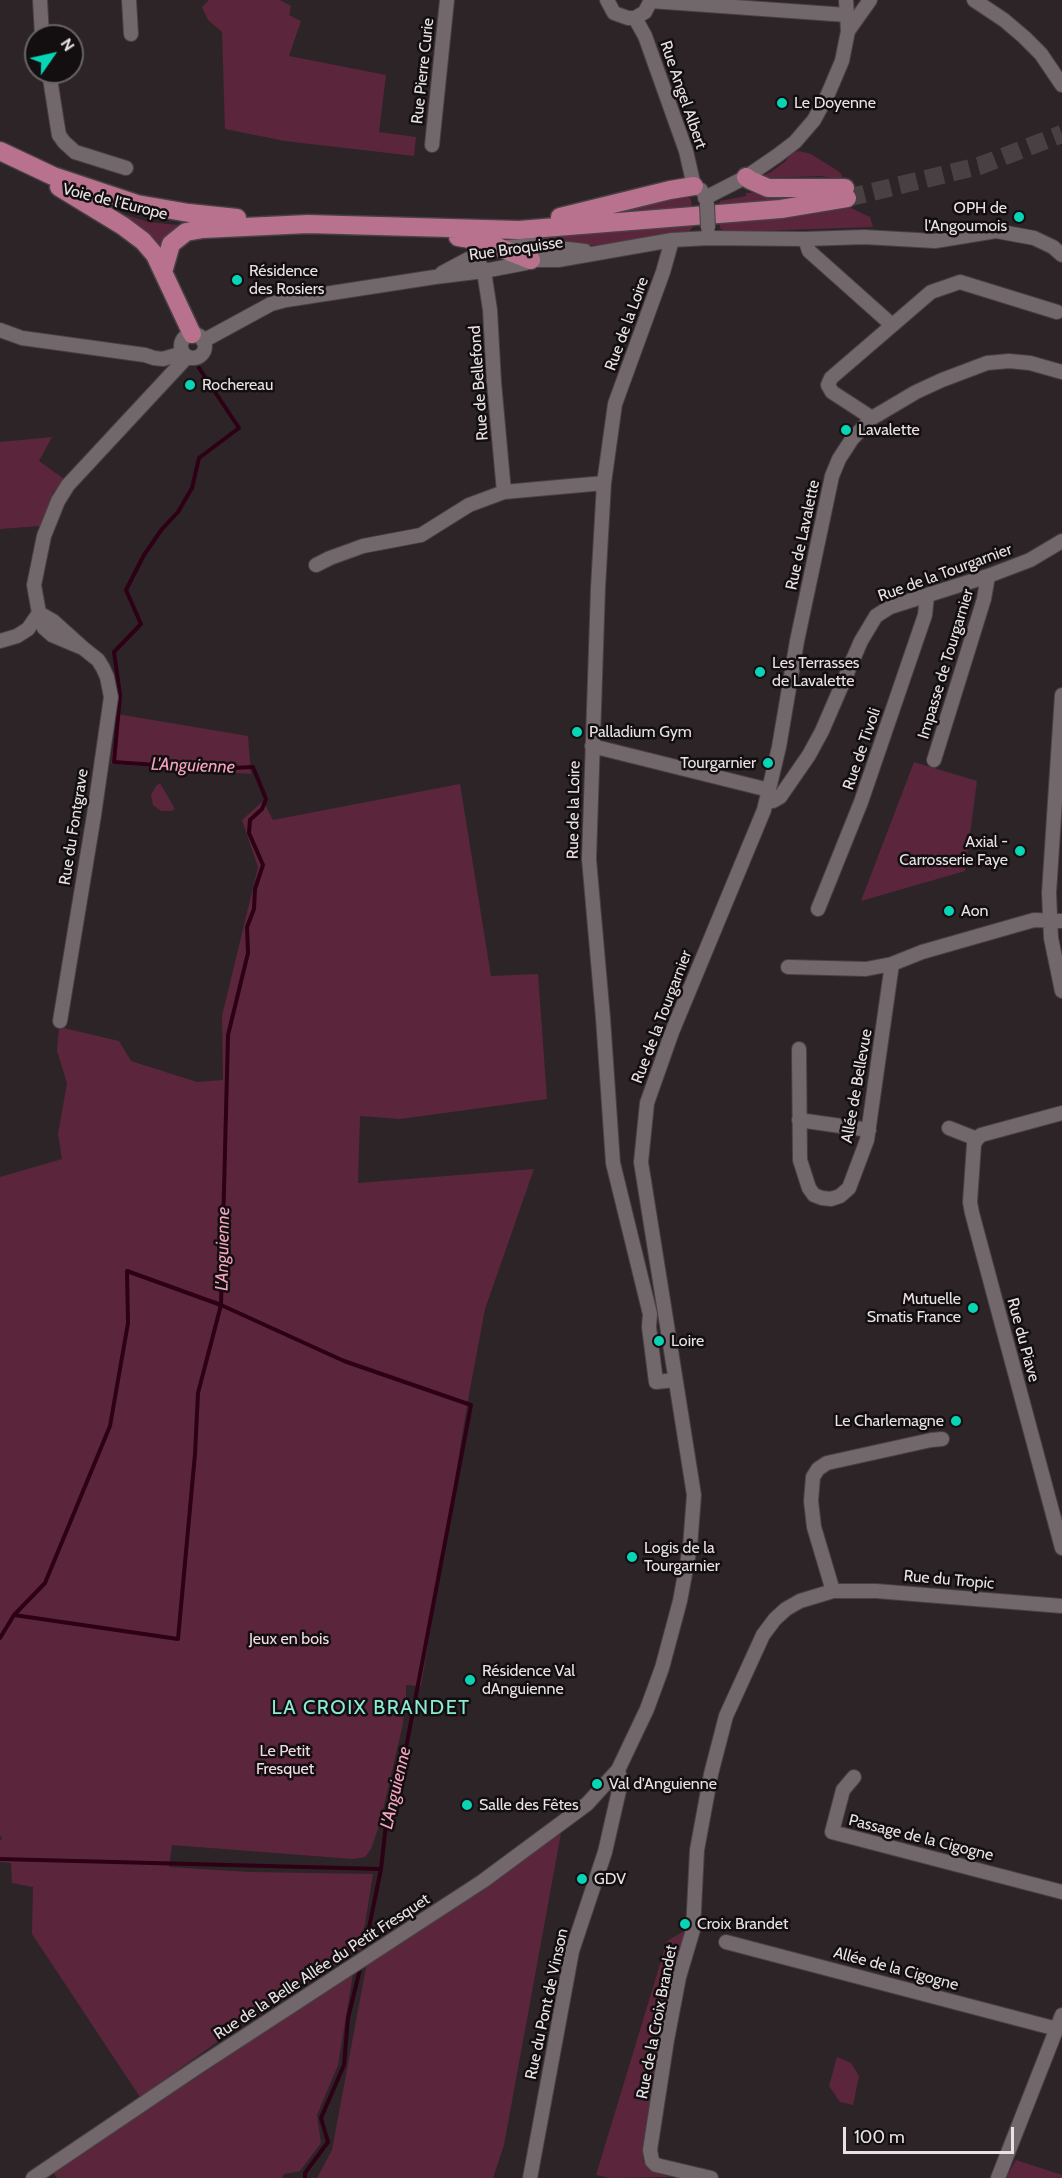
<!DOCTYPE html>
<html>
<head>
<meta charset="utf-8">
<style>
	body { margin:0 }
	#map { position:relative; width:1062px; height:2178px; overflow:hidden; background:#2d2427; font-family:Cabin,sans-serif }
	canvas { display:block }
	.north { position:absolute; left:24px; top:24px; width:60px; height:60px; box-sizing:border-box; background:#130e10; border:2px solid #686365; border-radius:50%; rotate:56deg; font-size:16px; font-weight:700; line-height:24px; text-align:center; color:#e8e2e4 }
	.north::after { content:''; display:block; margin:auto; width:21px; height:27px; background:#08d5b5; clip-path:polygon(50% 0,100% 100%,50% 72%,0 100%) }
	.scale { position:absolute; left:843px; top:2127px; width:171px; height:27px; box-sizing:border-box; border:3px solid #e8e2e4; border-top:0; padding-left:8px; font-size:18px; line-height:21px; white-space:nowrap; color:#e8e2e4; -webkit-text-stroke:4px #130e10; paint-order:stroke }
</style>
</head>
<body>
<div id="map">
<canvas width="1062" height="2178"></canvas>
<div class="north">N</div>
<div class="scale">100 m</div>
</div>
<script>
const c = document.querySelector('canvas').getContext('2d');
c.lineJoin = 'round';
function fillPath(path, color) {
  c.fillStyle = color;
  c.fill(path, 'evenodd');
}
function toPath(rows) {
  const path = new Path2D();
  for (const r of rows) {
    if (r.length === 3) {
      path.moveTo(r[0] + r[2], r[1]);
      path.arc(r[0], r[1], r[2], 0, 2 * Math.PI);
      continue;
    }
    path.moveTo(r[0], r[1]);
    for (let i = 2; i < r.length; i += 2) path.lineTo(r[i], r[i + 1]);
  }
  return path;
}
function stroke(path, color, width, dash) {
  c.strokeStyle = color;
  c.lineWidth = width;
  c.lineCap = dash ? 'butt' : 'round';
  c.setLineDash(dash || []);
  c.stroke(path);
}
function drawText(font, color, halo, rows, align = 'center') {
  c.font = font + ' Cabin,sans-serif';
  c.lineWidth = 5;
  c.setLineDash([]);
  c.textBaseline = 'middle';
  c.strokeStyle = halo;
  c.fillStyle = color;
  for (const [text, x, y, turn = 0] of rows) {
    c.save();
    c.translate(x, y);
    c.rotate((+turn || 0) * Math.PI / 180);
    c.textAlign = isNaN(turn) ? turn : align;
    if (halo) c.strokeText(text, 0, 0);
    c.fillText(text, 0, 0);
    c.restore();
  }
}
fillPath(toPath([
	[209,0,280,0,291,6,289,15,301,21,289,56,386,75,379,132,416,137,414,156,285,141,225,129,222,32,208,20,202,7],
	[799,151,811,154,838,171,842,175,842,179,820,176,765,178,762,176,771,172,786,161,790,153],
	[789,191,822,194,719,208,720,201,746,196,746,193],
	[684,194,691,199,692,208,576,219],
	[851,208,870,217,873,227,726,232,720,228,720,223],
	[113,211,149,222,188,226,165,236,162,254],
	[693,223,693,227,688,233,614,245,575,246,537,239,539,237],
	[52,437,39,461,64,479,53,493,40,526,0,529,0,442],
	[117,714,248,736,251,774,111,764],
	[914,762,977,781,965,871,861,901],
	[160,783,175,809,171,811,161,811,153,805,151,795,156,786],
	[460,784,491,976,538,974,547,1099,400,1119,360,1116,358,1183,534,1169,485,1309,468,1400,421,1686,406,1685,406,1703,402,1728,380,1823,371,1849,365,1857,353,1859,172,1845,169,1867,249,1872,373,1874,361,1949,255,2015,140,2097,32,1934,33,1887,12,1883,11,1863,0,1862,0,1840,2,1839,0,1835,0,1177,62,1159,58,1134,67,1083,57,1051,59,1027,119,1041,131,1061,197,1082,223,1080,222,1016,258,867,242,820,263,801,273,820],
	[561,1833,504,2145,493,2178,317,2178,332,2150,367,1962,437,1920],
	[686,1930,670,1996,643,2161,653,2172,670,2177,610,2178,596,2175,667,1941],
	[353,1974,338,2065,317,2115,321,2143,300,2171,284,2174,282,2178,57,2178,53,2172],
	[837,2057,851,2063,859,2076,853,2105,840,2102,829,2086],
	[1016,2160,1062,2175,1062,2178,1006,2178]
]), '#5b263b');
stroke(toPath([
	[199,368,239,428,199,458,192,488,178,512,162,529,144,555,126,590,141,624,114,652,120,695,114,762,212,769,253,767,266,799,262,809,250,820,249,833,263,865,255,889,254,909,247,927,248,953,228,1035,221,1305,344,1361,471,1405,406,1748,386,1824,381,1869,364,1952],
	[0,1638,14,1615,45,1583,110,1426,128,1323,127,1271,221,1305,198,1393,195,1454,178,1639,14,1615],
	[0,1859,381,1869],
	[305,2178,305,2173,328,2142,321,2118,344,2065,348,2018,361,1965]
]), '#2d0015', 4);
stroke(toPath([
	[847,198,979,166,1062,134]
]), '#494043', 18, [18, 9]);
const minor = toPath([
	[40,0,42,36],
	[129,0,131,34],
	[607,0,614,13,628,18,635,18,645,12,651,0],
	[974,0,1004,20,1024,37,1041,54,1062,85],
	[651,1,847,15],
	[635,18,645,36,686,151,694,186,701,190],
	[848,31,870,0],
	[49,72,57,123,59,135,64,142,75,152,126,168],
	[432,145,447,0],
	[705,198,746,177,778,155,795,142,814,120,828,94,842,61,848,31,846,0],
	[805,239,809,251,892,325],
	[672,240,663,272,615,404,604,483,598,588,589,859,603,1018,613,1163,650,1314,649,1327,656,1382,675,1380],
	[474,256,484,271,490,310,494,382,504,492],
	[442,273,474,256,496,248,533,245,585,251],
	[0,330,22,338,145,355,154,358,163,359,183,353],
	[193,346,12],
	[203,341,271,304,286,300,435,277,484,271,526,263,531,260,558,260,672,240,709,238,805,239,864,237,935,241,996,231,1034,238,1053,247,1062,255],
	[872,418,832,392,828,385,831,378,931,292,960,282,1057,312],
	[316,565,330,558,363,546,421,535,469,505,504,492,604,483],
	[39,613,53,621,83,648,52,635,44,628,39,613,34,585,44,536,58,501,68,485,187,357],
	[0,641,17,636,28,629,39,613],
	[1062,695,1049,893,1051,938,1062,991],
	[592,746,769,790],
	[934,760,984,599,988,576],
	[766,801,773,801,780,797,809,755,822,731,861,641,876,616,890,607,988,576,1030,560,1062,541],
	[818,909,861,802,925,615,927,596],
	[788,967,866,969,892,964],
	[60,1021,94,815,111,697,107,677,103,668,98,660,83,648],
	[799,1049,800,1160,809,1188,814,1195,822,1198,831,1199,840,1196,849,1188,867,1140,892,964,922,952,1034,920,1062,921],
	[799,1120,869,1130],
	[949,1128,977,1139],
	[977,1139,974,1144,970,1202,972,1213,1062,1548],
	[977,1139,981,1135,1062,1113],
	[833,1591,814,1527,811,1501,813,1477,818,1469,827,1463,931,1440,942,1439],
	[854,1777,843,1790,832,1832,1062,1892],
	[726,1942,1057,2029],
	[33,2178,196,2068,483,1881,587,1804,618,1770,647,1709,662,1668,680,1601,690,1547,694,1495,641,1162,647,1103,672,1032,764,810,779,747,797,641,832,476,839,459,852,439,872,418,916,392,942,380,987,363,1009,361,1030,363,1062,372],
	[530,2178,572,1951,605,1852,621,1782,618,1770],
	[711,2178,656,2165,652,2161,650,2150,667,2040,679,1977,693,1930,697,1850,711,1774,726,1716,763,1635,775,1619,786,1609,800,1601,833,1591,876,1591,1062,1606],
	[998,2178,1062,2015]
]);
const major = toPath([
	[0,151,53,176,137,204,189,213,237,218],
	[746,177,750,180,768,188,845,188],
	[59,187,123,226,143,241,155,255,192,334],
	[560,217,670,190,694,186],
	[458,237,482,241,531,260],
	[163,272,171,244,186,232,203,229,308,224,519,230,781,209,847,198]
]);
stroke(minor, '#484043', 16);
stroke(major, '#484043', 21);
stroke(minor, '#72676b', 14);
stroke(major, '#b9728d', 18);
const minorBridge = toPath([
	[707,204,708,228]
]);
stroke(minorBridge, '#484043', 16, []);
stroke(minorBridge, '#72676b', 14);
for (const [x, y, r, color] of [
	[782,103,6,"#08d5b5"],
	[1019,217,6,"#08d5b5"],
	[237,280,6,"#08d5b5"],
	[190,385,6,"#08d5b5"],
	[846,430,6,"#08d5b5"],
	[760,672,6,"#08d5b5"],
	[577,732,6,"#08d5b5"],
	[768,763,6,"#08d5b5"],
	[1020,851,6,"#08d5b5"],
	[949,911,6,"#08d5b5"],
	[973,1308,6,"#08d5b5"],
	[659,1341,6,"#08d5b5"],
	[956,1421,6,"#08d5b5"],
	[632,1557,6,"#08d5b5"],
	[470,1680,6,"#08d5b5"],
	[597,1784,6,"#08d5b5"],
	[467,1805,6,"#08d5b5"],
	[582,1879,6,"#08d5b5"],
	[685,1924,6,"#08d5b5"]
]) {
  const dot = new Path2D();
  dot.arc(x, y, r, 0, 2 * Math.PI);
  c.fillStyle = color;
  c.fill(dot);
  stroke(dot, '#130e10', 2);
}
drawText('16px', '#e8e2e4', '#130e10', [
	["Rue Pierre Curie",423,71,-84],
	["Rue Angel Albert",683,95,71],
	["Voie de l'Europe",115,202,14],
	["Rue Broquisse",516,249,-8],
	["Rue de la Loire",627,324,-70],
	["Rue de Bellefond",479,383,-94],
	["Rue de Lavalette",803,535,-78],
	["Rue de la Tourgarnier",945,573,-20],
	["Impasse de Tourgarnier",946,664,-73],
	["Rue de Tivoli",862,749,-71],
	["Rue de la Loire",574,810,-89],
	["Rue du Fontgrave",74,827,-81],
	["Rue de la Tourgarnier",662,1017,-69],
	["Allée de Bellevue",857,1086,-80],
	["Rue du Piave",1023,1340,75],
	["Rue du Tropic",949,1580,5],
	["Passage de la Cigogne",921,1838,14],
	["Rue de la Belle Allée du Petit Fresquet",322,1967,-33],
	["Allée de la Cigogne",896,1969,15],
	["Rue du Pont de Vinson",547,2004,-78],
	["Rue de la Croix Brandet",657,2022,-79]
]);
drawText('16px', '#e8e2e4', '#130e10', [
	["Le Doyenne",794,103],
	["OPH de",1007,208,"right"],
	["l'Angoumois",1007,226,"right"],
	["Résidence",249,271],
	["des Rosiers",249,289],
	["Rochereau",202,385],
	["Lavalette",858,430],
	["Les Terrasses",772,663],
	["de Lavalette",772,681],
	["Palladium Gym",589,732],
	["Tourgarnier",756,763,"right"],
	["Axial -",1008,842,"right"],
	["Carrosserie Faye",1008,860,"right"],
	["Aon",961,911],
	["Mutuelle",961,1299,"right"],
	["Smatis France",961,1317,"right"],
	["Loire",671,1341],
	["Le Charlemagne",944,1421,"right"],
	["Logis de la",644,1548],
	["Tourgarnier",644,1566],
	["Résidence Val",482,1671],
	["dAnguienne",482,1689],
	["Val d'Anguienne",609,1784],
	["Salle des Fêtes",479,1805],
	["GDV",594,1879],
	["Croix Brandet",697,1924]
], 'left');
drawText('16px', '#f1dbe2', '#130e10', [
	["Jeux en bois",289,1639],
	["Le Petit",285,1751],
	["Fresquet",285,1769]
]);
drawText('italic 18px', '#f5a3c0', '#130e10', [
	["L'Anguienne",193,766,2],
	["L'Anguienne",223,1249,-89],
	["L'Anguienne",396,1788,-77]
]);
c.letterSpacing = '1.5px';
drawText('20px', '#89ecd4', '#130e10', [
	["LA CROIX BRANDET",371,1708]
]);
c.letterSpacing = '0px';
</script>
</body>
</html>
